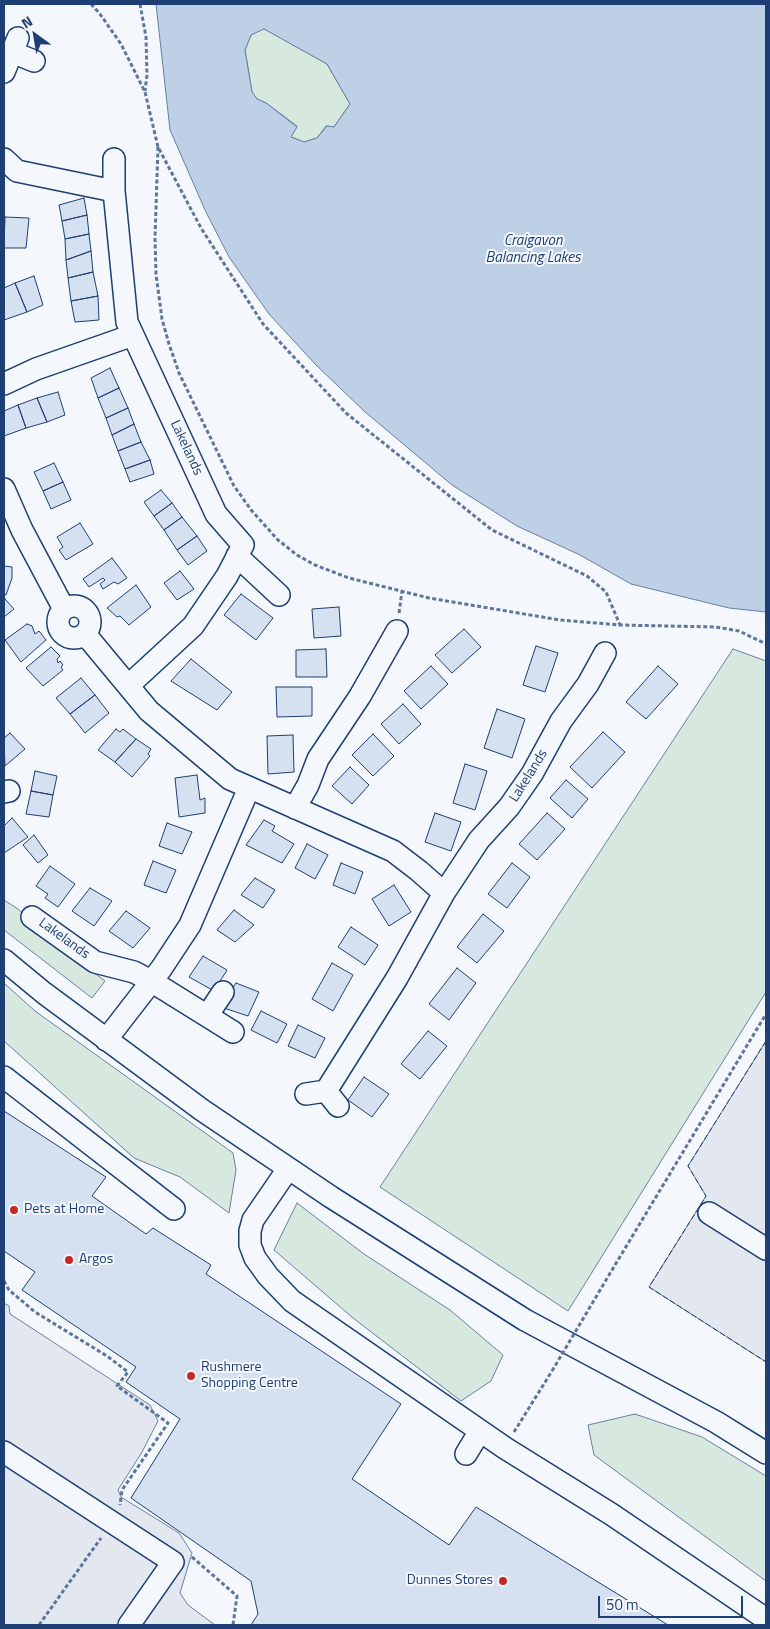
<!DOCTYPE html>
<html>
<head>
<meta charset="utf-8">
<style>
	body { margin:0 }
	#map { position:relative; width:770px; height:1629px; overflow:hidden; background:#f4f7fb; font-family:"Titillium Web",sans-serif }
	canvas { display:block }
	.frame { position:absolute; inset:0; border:5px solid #1d3f73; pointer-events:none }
	.north { position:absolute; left:10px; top:10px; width:50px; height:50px; -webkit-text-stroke:4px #f4f7fb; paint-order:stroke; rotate:328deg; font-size:14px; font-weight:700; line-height:20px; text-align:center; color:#1d3f73 }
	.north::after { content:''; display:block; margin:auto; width:18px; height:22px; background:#1d3f73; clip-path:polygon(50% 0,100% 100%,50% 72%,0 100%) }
	.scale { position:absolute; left:598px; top:1596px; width:145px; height:22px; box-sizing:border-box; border:2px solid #1d3f73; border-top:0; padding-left:6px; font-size:15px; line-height:18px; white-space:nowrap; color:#1d3f73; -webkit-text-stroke:4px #f4f7fb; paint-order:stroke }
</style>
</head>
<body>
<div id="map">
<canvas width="770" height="1629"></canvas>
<div class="frame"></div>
<div class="north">N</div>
<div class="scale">50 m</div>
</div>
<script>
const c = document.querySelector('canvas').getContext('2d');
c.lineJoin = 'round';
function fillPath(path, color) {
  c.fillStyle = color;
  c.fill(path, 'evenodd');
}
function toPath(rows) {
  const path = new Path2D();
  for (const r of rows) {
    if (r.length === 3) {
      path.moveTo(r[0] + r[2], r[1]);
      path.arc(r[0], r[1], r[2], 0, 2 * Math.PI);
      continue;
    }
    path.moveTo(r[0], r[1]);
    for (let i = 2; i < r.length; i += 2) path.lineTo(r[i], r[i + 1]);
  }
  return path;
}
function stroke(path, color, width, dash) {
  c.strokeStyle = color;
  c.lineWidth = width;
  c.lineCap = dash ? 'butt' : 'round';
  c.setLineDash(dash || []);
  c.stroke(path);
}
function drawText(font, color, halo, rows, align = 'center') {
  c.font = font + ' "Titillium Web",sans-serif';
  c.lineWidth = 4;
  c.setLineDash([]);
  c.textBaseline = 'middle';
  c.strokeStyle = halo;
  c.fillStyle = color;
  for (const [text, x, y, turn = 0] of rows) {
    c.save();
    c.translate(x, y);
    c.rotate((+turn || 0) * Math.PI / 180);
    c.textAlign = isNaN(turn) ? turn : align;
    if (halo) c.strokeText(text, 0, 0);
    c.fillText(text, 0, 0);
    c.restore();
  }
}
const green = toPath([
	[263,28,327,64,350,104,334,127,326,126,317,138,304,142,291,137,297,126,266,103,257,99,252,92,245,50,251,35,263,28],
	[733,649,766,661,766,992,568,1311,380,1187,733,649],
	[4,900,18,909,61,948,105,981,92,998,4,930,4,900],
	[4,983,35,1011,233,1153,236,1170,229,1213,180,1177,134,1158,4,1041,4,983],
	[297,1203,364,1254,450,1310,503,1355,491,1381,461,1401,353,1318,274,1250,297,1203],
	[635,1414,702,1437,766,1476,766,1581,594,1455,588,1425,635,1414]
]);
fillPath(green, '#d7e8df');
stroke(green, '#687fa3', 1);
const parking = toPath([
	[766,1041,766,1362,649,1287,706,1196,688,1166,766,1041],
	[4,1303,9,1306,10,1314,150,1405,158,1421,142,1452,118,1490,121,1497,179,1533,192,1553,180,1593,188,1605,215,1625,4,1625,4,1303]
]);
fillPath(parking, '#e3e8f0');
stroke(parking, '#687fa3', 1);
const water = toPath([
	[156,4,766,4,766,612,729,608,631,584,580,555,517,526,452,485,364,411,316,365,269,314,229,257,205,210,170,130,156,4],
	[264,29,327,64,350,104,334,127,327,126,317,138,304,142,291,137,297,127,266,103,257,99,252,92,245,50,251,35,264,29]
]);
fillPath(water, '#bed0e5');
stroke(water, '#687fa3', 1);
const building = toPath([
	[84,198,87,215,62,221,59,205,84,198],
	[87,215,89,234,65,239,62,221,87,215],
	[5,217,29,218,26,248,4,248,5,217],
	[89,234,91,251,66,260,65,239,89,234],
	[91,251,93,272,68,278,66,260,91,251],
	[93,272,98,296,71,301,68,278,93,272],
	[34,276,43,305,27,312,15,283,34,276],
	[15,283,27,312,4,320,4,288,15,283],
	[98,296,99,320,75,322,71,301,98,296],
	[110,368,119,388,98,398,91,378,110,368],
	[119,388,128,408,106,418,98,398,119,388],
	[58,392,65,415,47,422,37,398,58,392],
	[37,398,47,422,26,428,18,405,37,398],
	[18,405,26,428,4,436,4,411,18,405],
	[128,408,134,424,112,435,106,418,128,408],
	[134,424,141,442,118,451,112,435,134,424],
	[141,442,150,460,125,469,118,451,141,442],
	[150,460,154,474,130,482,125,469,150,460],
	[54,463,63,482,43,491,34,472,54,463],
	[63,482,71,500,51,509,43,491,63,482],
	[161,490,172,503,154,516,144,502,161,490],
	[172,503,182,517,164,530,154,516,172,503],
	[182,517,197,536,177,550,164,530,182,517],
	[80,523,93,544,66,560,59,550,63,547,57,537,80,523],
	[197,536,207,551,188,565,177,550,197,536],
	[112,558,127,578,118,584,114,582,103,589,100,584,105,580,103,578,89,587,83,579,112,558],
	[4,566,12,567,12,578,6,595,4,594,4,566],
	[180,571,194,589,177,600,164,583,180,571],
	[136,585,151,607,129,625,120,616,117,617,107,608,136,585],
	[241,594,273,618,256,640,224,615,241,594],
	[5,599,14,609,4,617,4,600,5,599],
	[339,607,341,636,314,638,312,609,339,607],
	[27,624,32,626,35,634,39,631,46,640,21,662,5,640,27,624],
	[464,629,481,647,452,673,435,655,464,629],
	[536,646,558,653,545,692,523,685,536,646],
	[51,647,60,656,57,659,58,663,60,661,63,665,61,667,63,670,43,686,26,668,51,647],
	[326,649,327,677,296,677,296,650,326,649],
	[191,659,232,692,217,710,171,681,191,659],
	[431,666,448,684,421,709,404,691,431,666],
	[658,666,678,684,646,719,626,702,658,666],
	[81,678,95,695,70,714,56,698,81,678],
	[276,687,312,687,312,716,277,717,276,687],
	[95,695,109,713,85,733,70,714,95,695],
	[403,704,421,724,399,744,381,724,403,704],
	[497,709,525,719,512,758,484,748,497,709],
	[116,729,120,732,123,729,136,739,115,762,98,750,116,729],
	[603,732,625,752,592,788,570,767,603,732],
	[10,733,25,749,5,766,4,738,10,733],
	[373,734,394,756,373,776,352,755,373,734],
	[293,735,294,772,268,774,267,736,293,735],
	[136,739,151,749,148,754,150,756,132,777,115,762,136,739],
	[465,764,487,771,475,810,453,803,465,764],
	[350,767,369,785,352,804,332,786,350,767],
	[35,771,57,776,53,795,31,791,35,771],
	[197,775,200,800,205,798,205,813,179,817,175,778,197,775],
	[566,780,588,799,572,818,550,798,566,780],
	[31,791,53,795,49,817,26,814,31,791],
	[435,813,461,822,451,851,425,842,435,813],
	[547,813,565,829,537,860,519,844,547,813],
	[12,818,28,837,4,853,4,826,12,818],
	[264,820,275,826,272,831,294,844,282,863,246,845,264,820],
	[167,823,192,832,182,854,159,846,167,823],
	[34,835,48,855,38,863,23,845,34,835],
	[307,844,328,855,315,879,295,868,307,844],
	[153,861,176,870,166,893,144,885,153,861],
	[341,863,363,872,355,894,333,885,341,863],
	[512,863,530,877,507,908,488,894,512,863],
	[50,866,75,884,58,907,45,898,48,894,36,886,50,866],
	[255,878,275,890,263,908,241,895,255,878],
	[394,885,411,912,389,926,372,899,394,885],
	[90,888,112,901,94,926,72,911,90,888],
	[234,910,254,925,235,942,217,930,234,910],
	[126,911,150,928,133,948,109,931,126,911],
	[483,914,504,931,477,963,457,947,483,914],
	[351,927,378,945,365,965,338,947,351,927],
	[203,956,227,970,214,991,189,977,203,956],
	[332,963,353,975,333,1011,312,999,332,963],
	[457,968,476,983,449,1020,429,1004,457,968],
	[236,983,259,992,248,1016,221,1007,236,983],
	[261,1011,287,1024,277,1043,251,1030,261,1011],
	[298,1025,325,1038,315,1058,288,1046,298,1025],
	[428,1031,447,1046,420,1079,401,1064,428,1031],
	[364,1077,389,1094,372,1117,348,1100,364,1077],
	[4,1111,106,1177,92,1196,146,1234,153,1228,211,1265,206,1274,401,1404,352,1479,449,1545,476,1507,668,1625,251,1625,258,1614,251,1581,131,1498,180,1419,126,1382,136,1367,22,1290,35,1272,4,1251,4,1111]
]);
fillPath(building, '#d5e0f0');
stroke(building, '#1d3f73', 1);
const minor = toPath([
	[12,52,34,61],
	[4,72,18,38],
	[4,159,17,171,114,191],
	[114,159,114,191,127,322,216,514,243,545,227,576,193,626,129,685],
	[4,384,36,369,133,335],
	[4,489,22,530,64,609],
	[237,556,279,595],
	[74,622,16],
	[85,634,149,711,230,779,393,851,419,871,444,893],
	[4,792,9,791],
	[295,808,308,785,318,759,360,696,397,631],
	[32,917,95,962,134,972,151,981,233,1032],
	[4,960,44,993,202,1110,331,1197,525,1320,716,1422,766,1453],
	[207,1016,223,992],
	[106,1040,161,969,190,925,249,788],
	[4,1077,174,1209],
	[326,1091,397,978,444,893,479,840,509,807,532,774,561,721,588,684,605,653],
	[306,1094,326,1091,338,1106],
	[288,1169,253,1220,250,1231,250,1245,255,1258,268,1276,292,1301,505,1448,611,1514,766,1619],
	[709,1213,766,1249],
	[4,1452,173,1562,129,1625],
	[466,1454,480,1431]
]);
stroke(minor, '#1d3f73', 24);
stroke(toPath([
	[91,4,100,14,121,44,145,92,158,147,201,228,263,324,346,413,492,530,587,576,606,592,620,625],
	[140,4,146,37,147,75,145,91],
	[158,147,155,238,156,274,162,319,169,344,179,373,234,486,252,511,278,540,297,555,315,565,349,578,429,598,560,620,620,625,716,627,739,631,766,644],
	[399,613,402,591],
	[615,1265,766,1014],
	[4,1281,9,1290,35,1312,107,1356,128,1372,117,1386,168,1423,122,1490,120,1505],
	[514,1432,552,1371],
	[192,1557,237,1596,233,1625],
	[39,1625,101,1538]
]), '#5e769c', 3, [4, 2.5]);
stroke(minor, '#f4f7fb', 21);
stroke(toPath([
	[552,1371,615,1265]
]), '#5e769c', 3, [4, 2.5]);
stroke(toPath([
	[766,1041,688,1166,706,1196,649,1287,766,1362]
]), '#1d3f73', 1, [6, 2.5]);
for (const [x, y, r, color] of [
	[14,1210,5,"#c62828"],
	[69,1260,5,"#c62828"],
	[191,1376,5,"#c62828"],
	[503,1581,5,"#c62828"]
]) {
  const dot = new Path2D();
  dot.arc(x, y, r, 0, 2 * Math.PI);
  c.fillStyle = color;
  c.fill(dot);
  stroke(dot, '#f4f7fb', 2);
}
drawText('14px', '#1d3f73', '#f4f7fb', [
	["Lakelands",186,448,65],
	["Lakelands",529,776,-58],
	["Lakelands",64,939,36]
]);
drawText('14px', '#1d3f73', '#f4f7fb', [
	["Pets at Home",24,1210],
	["Argos",79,1260],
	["Rushmere",201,1368],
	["Shopping Centre",201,1384],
	["Dunnes Stores",493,1581,"right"]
], 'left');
drawText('italic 15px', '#1d3f73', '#f4f7fb', [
	["Craigavon",533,241],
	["Balancing Lakes",533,258]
]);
</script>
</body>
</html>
